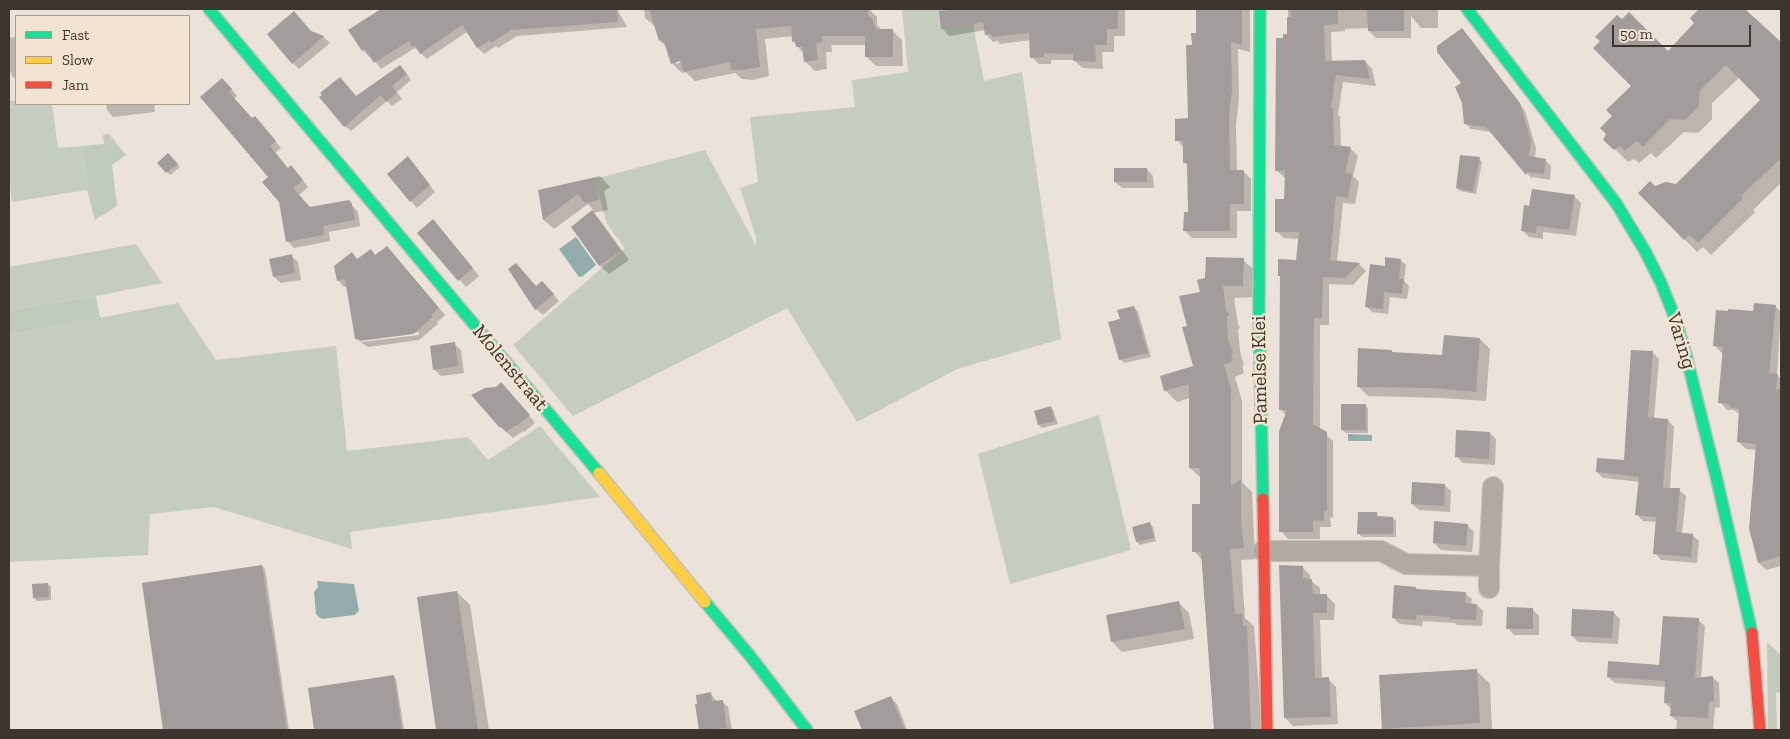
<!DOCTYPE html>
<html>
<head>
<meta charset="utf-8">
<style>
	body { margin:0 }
	#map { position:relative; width:1790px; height:739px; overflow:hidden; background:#ebe2d9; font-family:"Zilla Slab",serif }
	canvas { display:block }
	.frame { position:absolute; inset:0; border:10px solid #3c352e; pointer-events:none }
	.legend { position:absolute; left:15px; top:15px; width:175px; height:90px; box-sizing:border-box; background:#f3e3d1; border:1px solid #aa9d90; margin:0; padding:6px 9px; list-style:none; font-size:15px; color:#3c352e }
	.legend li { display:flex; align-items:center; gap:10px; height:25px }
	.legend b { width:25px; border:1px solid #aa9d90 }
	.scale { position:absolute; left:1612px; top:25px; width:139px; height:22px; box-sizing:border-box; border:2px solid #3c352e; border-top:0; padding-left:6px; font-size:15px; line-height:18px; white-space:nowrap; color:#3c352e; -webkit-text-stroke:4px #f3e3d1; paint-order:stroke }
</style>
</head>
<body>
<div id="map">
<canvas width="1790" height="739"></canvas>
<div class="frame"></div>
<ul class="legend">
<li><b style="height:6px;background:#16e098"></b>Fast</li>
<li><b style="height:6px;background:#ffcf43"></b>Slow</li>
<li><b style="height:6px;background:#f24e42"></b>Jam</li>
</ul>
<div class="scale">50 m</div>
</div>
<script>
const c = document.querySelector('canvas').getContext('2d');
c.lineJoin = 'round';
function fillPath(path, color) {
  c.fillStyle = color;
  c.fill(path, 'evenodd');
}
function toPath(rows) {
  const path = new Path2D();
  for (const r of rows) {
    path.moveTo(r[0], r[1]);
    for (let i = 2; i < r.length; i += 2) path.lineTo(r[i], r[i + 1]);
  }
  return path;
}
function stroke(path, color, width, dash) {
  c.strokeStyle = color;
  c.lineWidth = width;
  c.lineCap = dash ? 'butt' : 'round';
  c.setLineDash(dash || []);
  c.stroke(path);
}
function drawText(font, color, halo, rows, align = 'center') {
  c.font = font + ' "Zilla Slab",serif';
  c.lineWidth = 5;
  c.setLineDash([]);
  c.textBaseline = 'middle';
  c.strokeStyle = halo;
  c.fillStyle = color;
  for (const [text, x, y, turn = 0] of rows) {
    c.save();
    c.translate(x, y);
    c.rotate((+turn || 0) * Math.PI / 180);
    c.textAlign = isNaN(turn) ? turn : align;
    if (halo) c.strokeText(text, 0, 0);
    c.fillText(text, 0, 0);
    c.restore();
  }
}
fillPath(toPath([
	[902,9,973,9,975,35,984,81,1022,72,1061,339,957,369,857,422,787,308,573,416,513,345,625,248,607,224,594,179,705,150,756,246,756,237,740,188,758,182,750,117,855,107,852,80,908,72],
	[16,100,16,104,52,104,58,148,83,146,87,190,12,202,9,170,9,101],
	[136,244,162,283,96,296,9,310,9,267],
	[178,303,216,360,336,346,347,451,468,437,488,460,540,426,600,497,350,532,352,549,214,507,150,514,148,555,9,562,9,335],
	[1099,415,1131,550,1010,584,978,454]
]), '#c4cdbf');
fillPath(toPath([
	[109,134,126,155,112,165,117,206,95,220,87,190,83,146,104,144,103,135],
	[96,296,100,318,9,335,9,310],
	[1767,642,1781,655,1781,694,1776,692,1777,730,1768,730]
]), '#c0cbbb');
fillPath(toPath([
	[576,237,596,265,583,276,579,277,559,249],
	[1348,434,1372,435,1372,441,1348,441],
	[317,581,354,584,359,611,354,615,322,619,319,617,316,614,314,592,318,587]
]), '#92adab');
fillPath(toPath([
	[384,9,617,9,627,27,517,36,498,48,496,46,484,54,478,48,468,31,427,59,415,48,381,69,371,56,369,57,363,50,350,31],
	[644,9,869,9,877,17,877,25,881,29,892,30,902,40,903,66,876,66,866,56,866,45,831,45,832,52,826,52,827,69,815,71,805,61,804,54,793,41,793,36,765,39,769,76,753,80,742,79,735,73,695,81,686,72,682,73,672,63,666,47,660,40,656,27,645,18],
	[686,60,676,64,676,61],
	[976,9,1125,9,1125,36,1114,36,1114,52,1102,52,1103,69,1082,68,1074,60,1051,60,1051,64,1039,64,1032,57,1031,40,1000,44,998,41,993,42,986,34,985,30,949,36,942,28,940,12],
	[1196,9,1250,9,1250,52,1238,49,1239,99,1236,126,1237,171,1243,171,1251,179,1251,211,1237,211,1237,238,1192,238,1184,230,1189,214,1188,166,1185,163,1184,148,1177,140,1189,120,1193,46,1197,34],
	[1288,9,1438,9,1438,28,1421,28,1411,16,1411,38,1376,38,1369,31,1369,28,1345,29,1345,31,1331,32,1332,62,1365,61,1372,69,1376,86,1343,82,1338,115,1340,117,1341,147,1350,148,1358,156,1353,176,1359,182,1355,204,1343,203,1337,262,1359,264,1366,271,1353,285,1329,284,1329,325,1320,325,1320,430,1333,441,1333,517,1330,518,1331,527,1320,527,1320,539,1288,539,1281,531,1287,416,1280,409,1299,239,1284,238,1276,231,1286,201,1286,177,1284,177,1276,170,1284,39,1288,35],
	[1701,9,1744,9,1781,44,1781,183,1753,210,1755,212,1711,255,1703,247,1697,252,1640,193,1655,187,1676,185,1761,100,1740,77,1712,103,1712,119,1698,133,1684,132,1656,158,1651,153,1639,163,1634,159,1628,162,1605,139,1614,116,1668,52,1696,23,1692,18],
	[312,33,324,37,330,43,299,69,293,63],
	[1467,35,1525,111,1536,148,1535,158,1545,160,1551,166,1550,180,1532,177,1532,179,1492,132,1471,129,1465,123,1463,83],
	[16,37,16,80,12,76,11,72,9,72,9,38],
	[406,73,411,80,397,92,402,99,392,106,387,101,351,131,345,126,357,97],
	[229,86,237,96,234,99,252,119,261,124,281,148,275,153,288,169,297,173,308,187,298,196,310,209,348,201,358,212,360,226,329,232,330,241,294,248,287,241,280,202,270,177,202,97],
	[106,104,154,104,155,112,113,117,107,110],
	[168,154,180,167,170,175,159,163],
	[408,158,435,192,417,208,411,201],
	[1479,159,1482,162,1476,194,1460,191,1457,188],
	[1147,169,1153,176,1154,188,1122,188,1115,182],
	[601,177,610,187,604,191,608,210,593,213,600,220,629,260,609,274,600,266,573,227,593,210,588,204,554,229,544,220,539,191],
	[1574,196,1581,203,1576,236,1543,232,1543,239,1529,237,1522,230,1530,207],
	[439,227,479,276,466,287,419,233],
	[371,250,376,256,393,254,445,315,437,322,438,324,419,340,368,347,356,339,348,286,344,287,338,280,352,253,358,260],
	[419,332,419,335,361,342,359,340],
	[291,256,298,262,301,280,281,283,274,277],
	[1243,260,1255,271,1255,297,1234,298,1238,324,1240,327,1238,330,1240,351,1244,365,1242,365,1244,373,1235,377,1242,401,1242,482,1252,492,1255,559,1241,560,1245,618,1254,626,1262,730,1215,730,1202,560,1194,551,1201,505,1201,478,1190,468,1190,398,1177,402,1165,390,1195,366,1188,327,1201,292],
	[1400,260,1406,265,1404,281,1409,286,1407,299,1390,297,1388,314,1372,312,1367,307,1386,268],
	[509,270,536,288,549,289,559,301,543,315,536,309],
	[1775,306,1781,312,1777,375,1781,379,1781,566,1766,570,1759,563,1750,529,1757,450,1746,449,1738,441,1740,415,1734,410,1727,410,1720,402,1724,353,1722,353,1714,345,1754,312],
	[1134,307,1138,312,1151,357,1124,363,1120,359,1121,320],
	[1480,339,1490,349,1486,401,1441,398,1368,396,1358,386,1393,353,1443,356],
	[454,344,461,350,464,373,441,376,434,369],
	[1652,352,1659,359,1654,419,1668,420,1674,427,1670,489,1679,490,1686,496,1682,534,1692,535,1699,541,1697,563,1661,560,1655,553,1657,522,1643,521,1636,514,1640,482,1603,478,1597,472,1625,462],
	[508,390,535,423,524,432,523,431,513,438,501,427],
	[1365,406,1368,408,1368,433,1346,433,1342,430],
	[1050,407,1053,410,1058,424,1042,428,1039,425,1035,412],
	[1490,433,1496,439,1495,465,1463,463,1456,456],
	[1444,485,1451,491,1450,512,1419,510,1412,504],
	[1376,513,1379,518,1393,518,1396,521,1396,537,1362,537,1359,534],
	[1150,524,1153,527,1156,541,1140,545,1137,542,1134,528],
	[1467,525,1474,532,1472,552,1441,550,1434,543],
	[262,566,265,569,289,730,165,730,144,584],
	[1302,567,1310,575,1310,580,1320,588,1320,596,1327,596,1335,604,1334,620,1320,620,1322,679,1328,679,1336,687,1338,724,1293,726,1285,718],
	[48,584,51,587,51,600,37,601,34,598],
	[1416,588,1418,591,1465,593,1472,599,1471,605,1477,605,1483,611,1482,626,1457,625,1455,623,1423,621,1422,626,1400,624,1393,618],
	[457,592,470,605,489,730,437,730,418,598],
	[1179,603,1189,613,1194,639,1122,652,1112,642],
	[1532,609,1539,616,1539,635,1514,635,1508,628],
	[1613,612,1620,619,1618,644,1578,642,1572,636],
	[1698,620,1705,626,1701,678,1712,677,1719,683,1720,707,1715,708,1713,730,1676,730,1677,721,1671,716,1672,710,1665,703,1666,687,1615,683,1608,677,1660,667],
	[1477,671,1490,684,1492,730,1385,730,1383,728],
	[393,676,396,679,404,730,316,730,310,689],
	[711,694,717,702,722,701,728,707,732,730,701,730,697,705],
	[891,698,897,704,907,730,865,730,857,711]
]), '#0003');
fillPath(toPath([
	[381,9,617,9,618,22,511,30,491,43,490,40,477,48,462,25,420,54,415,45,412,47,409,41,374,63,365,49,362,51,348,30],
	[649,9,868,9,868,15,872,18,876,29,893,29,893,57,865,57,865,36,822,36,823,42,816,43,818,60,804,62,802,47,796,47,795,41,792,42,791,26,756,29,760,67,742,70,731,70,730,62,684,72,680,61,671,64,664,42,662,43,661,40,659,41],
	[964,9,1118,9,1118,29,1107,29,1107,45,1095,45,1096,62,1073,61,1073,54,1044,53,1044,57,1030,58,1029,33,992,37,991,34,985,35,983,22,941,29,939,11],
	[1196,9,1242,9,1242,45,1231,42,1232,90,1229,117,1230,170,1244,170,1244,204,1230,204,1230,231,1183,231,1184,212,1188,212,1187,163,1183,163,1183,141,1175,141,1175,119,1188,118,1186,45,1192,45,1191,33,1196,33],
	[1290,9,1338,9,1338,24,1324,25,1325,61,1365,60,1370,79,1336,75,1331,108,1333,108,1334,145,1351,147,1345,173,1352,174,1348,198,1336,196,1330,260,1360,263,1345,278,1323,277,1322,318,1314,318,1313,424,1327,432,1327,511,1324,511,1324,521,1313,520,1313,532,1279,532,1279,431,1287,410,1279,410,1280,276,1278,276,1278,259,1296,260,1299,232,1275,232,1275,199,1284,199,1285,170,1275,171,1276,48,1276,38,1283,38,1283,34,1287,34,1287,17,1291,17],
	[1367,9,1404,9,1404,31,1368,31],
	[1699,9,1745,9,1781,42,1781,158,1741,196,1743,198,1698,243,1689,235,1684,240,1638,193,1650,181,1655,186,1666,182,1676,184,1760,100,1726,65,1700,90,1699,106,1685,120,1670,119,1643,147,1637,141,1625,151,1620,146,1614,150,1603,140,1606,134,1600,128,1612,116,1606,110,1631,86,1593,48,1600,41,1595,37,1617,15,1622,19,1629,12,1668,51,1694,23,1690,18],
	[294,11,311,31,324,36,292,64,267,34],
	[1462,28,1520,103,1531,141,1529,156,1546,159,1544,174,1527,172,1526,175,1486,127,1464,124,1462,103,1455,87,1461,83,1437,52,1437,46],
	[400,65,407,74,392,86,397,93,386,102,381,95,344,127,319,97,322,95,320,93,340,77,356,96],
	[222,78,232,89,229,92,252,118,255,116,276,141,270,146,288,168,291,165,303,180,293,188,310,207,349,200,352,204,355,220,323,226,324,235,286,242,279,202,262,182,268,177,200,97],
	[168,153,178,164,166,173,157,163],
	[1460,155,1480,157,1473,192,1456,188],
	[408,156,430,185,410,202,387,174],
	[1114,168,1147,168,1147,182,1114,182],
	[601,176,595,181,599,200,585,203,578,194,543,220,538,190],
	[1532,189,1575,195,1569,230,1537,226,1536,233,1521,231,1524,205,1529,206],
	[592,210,621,251,599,266,571,227],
	[433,219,473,268,458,281,417,233],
	[387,246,439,308,431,315,433,317,413,334,360,341,359,339,355,339,345,279,337,281,334,266,352,252,357,259,371,249,375,255],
	[292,254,295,273,273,277,269,259],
	[1206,257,1244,258,1243,286,1223,286,1226,311,1229,314,1227,317,1228,338,1233,353,1231,354,1233,361,1224,365,1231,388,1231,486,1241,479,1241,520,1244,548,1230,549,1235,614,1242,613,1243,626,1247,625,1251,730,1214,730,1201,552,1192,552,1192,504,1200,504,1200,468,1189,468,1189,384,1164,391,1160,376,1193,366,1182,327,1187,326,1179,296,1200,292,1197,280,1205,278],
	[1385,257,1401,259,1399,279,1404,279,1402,294,1384,292,1383,309,1365,307,1370,264,1385,266],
	[516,263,536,286,542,281,554,294,535,310,508,269],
	[1754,303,1776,305,1769,373,1778,374,1776,389,1781,389,1781,556,1758,563,1749,529,1756,444,1737,442,1739,409,1730,407,1730,404,1718,403,1723,347,1713,346,1716,310,1728,311,1728,309,1753,311],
	[1134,306,1148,353,1119,360,1108,322,1120,319,1117,310],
	[1444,335,1480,338,1476,392,1431,388,1357,387,1358,348,1392,350,1392,352,1442,355],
	[455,342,458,366,433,370,430,346],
	[1631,350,1653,351,1648,417,1668,419,1663,488,1680,488,1676,532,1693,534,1691,557,1653,554,1656,517,1635,515,1639,477,1596,472,1597,458,1624,460],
	[501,382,530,415,517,426,516,425,506,432,501,427,500,428,471,395,485,388,496,387],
	[1341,404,1366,404,1366,430,1341,430],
	[1051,406,1055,421,1038,425,1034,411],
	[1456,430,1490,432,1489,459,1455,457],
	[1412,482,1445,484,1444,506,1411,504],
	[1358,512,1377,512,1377,516,1393,517,1393,534,1357,534],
	[1434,521,1468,524,1466,546,1433,543],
	[1150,522,1154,538,1136,542,1132,527],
	[262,565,287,730,163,730,142,583],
	[1279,565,1303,566,1303,578,1312,579,1313,594,1327,594,1327,613,1313,613,1315,678,1329,677,1331,717,1284,718],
	[48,583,49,597,33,598,32,584],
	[1394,585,1416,587,1416,589,1466,592,1465,603,1477,604,1476,620,1449,619,1450,617,1417,615,1416,620,1392,618],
	[457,591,478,730,436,730,417,597],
	[1179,601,1185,629,1111,642,1106,615],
	[1507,607,1533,608,1533,629,1506,629],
	[1572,609,1614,611,1612,638,1571,636],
	[1663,616,1699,618,1695,678,1713,676,1714,701,1709,702,1708,718,1670,716,1671,703,1664,703,1665,681,1607,677,1608,661,1659,665],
	[1477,669,1480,723,1382,729,1379,675],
	[394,675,402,730,314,730,308,688],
	[711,692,712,701,723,700,727,728,699,730,695,704,697,704,696,695],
	[891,696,905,730,862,730,854,711]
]), '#a29d9c');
const street = toPath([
	[1263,551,1381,551,1406,564,1489,566,1493,487],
	[1489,566,1489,588]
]);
const fast = toPath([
	[209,9,599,473],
	[1260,9,1259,310,1263,499],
	[1467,9,1616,203,1645,251,1661,283,1675,318,1686,355,1716,476,1752,633],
	[705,602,751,657,807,730]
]);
const slow = toPath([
	[599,473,705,602]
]);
const jam = toPath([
	[1263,499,1267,730],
	[1752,633,1760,730]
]);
stroke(street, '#c6bfb8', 22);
stroke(fast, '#c6bfb8', 14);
stroke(slow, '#c6bfb8', 14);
stroke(jam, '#c6bfb8', 14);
stroke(street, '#b4a8a3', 20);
stroke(fast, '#16e098', 11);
stroke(slow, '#ffcf43', 11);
stroke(jam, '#f24e42', 11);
drawText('20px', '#3c352e', '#f3e3d1', [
	["Varing",1681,341,73],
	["Molenstraat",510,368,50],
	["Pamelse Klei",1260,370,-91]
]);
</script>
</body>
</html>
